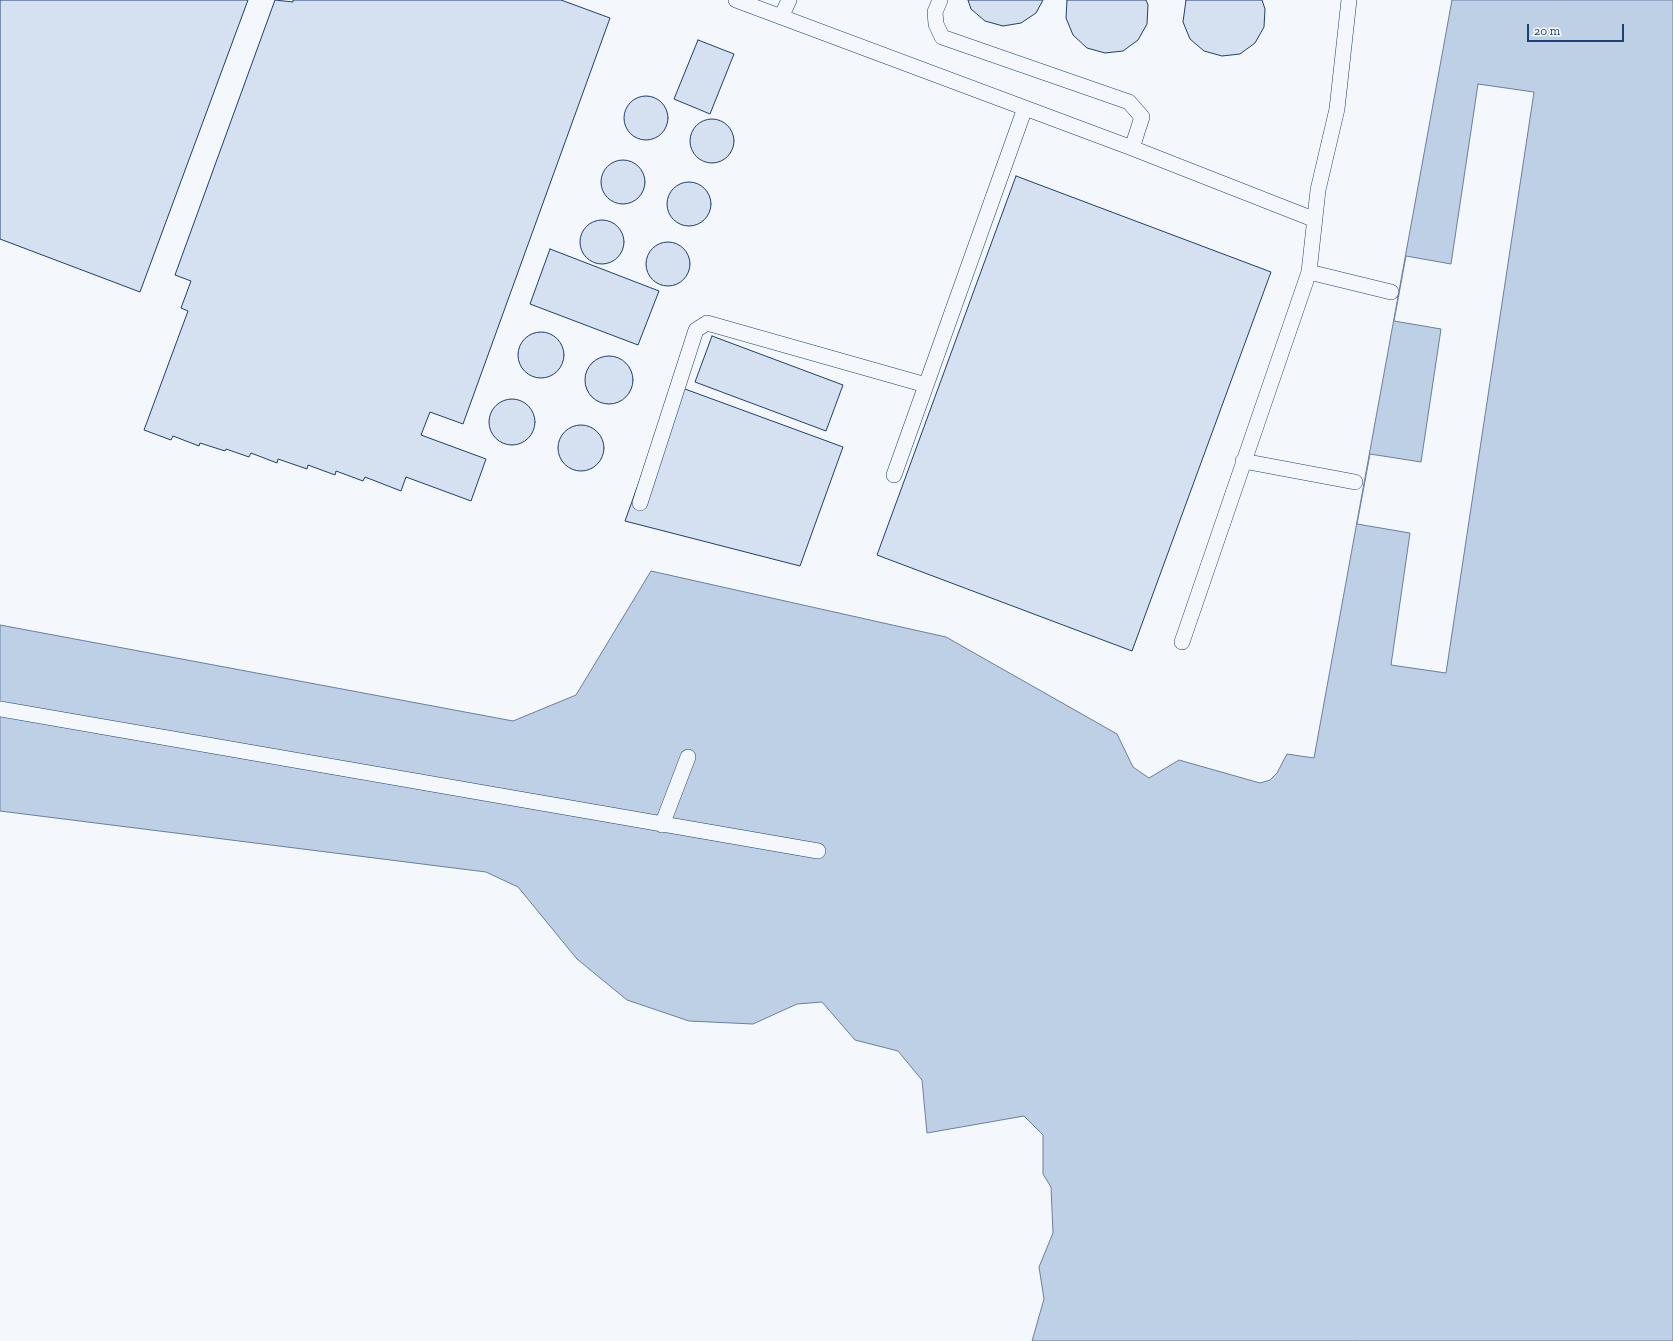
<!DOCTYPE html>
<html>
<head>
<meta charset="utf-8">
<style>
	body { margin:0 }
	#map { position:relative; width:1673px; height:1341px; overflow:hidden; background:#f4f7fb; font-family:"Zilla Slab",serif }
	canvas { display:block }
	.scale { position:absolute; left:1527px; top:24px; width:97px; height:18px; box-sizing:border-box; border:2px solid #1d3f73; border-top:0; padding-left:5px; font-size:12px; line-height:14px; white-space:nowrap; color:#1d3f73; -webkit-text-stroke:3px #f4f7fb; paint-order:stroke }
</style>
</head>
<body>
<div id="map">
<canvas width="1673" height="1341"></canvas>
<div class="scale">20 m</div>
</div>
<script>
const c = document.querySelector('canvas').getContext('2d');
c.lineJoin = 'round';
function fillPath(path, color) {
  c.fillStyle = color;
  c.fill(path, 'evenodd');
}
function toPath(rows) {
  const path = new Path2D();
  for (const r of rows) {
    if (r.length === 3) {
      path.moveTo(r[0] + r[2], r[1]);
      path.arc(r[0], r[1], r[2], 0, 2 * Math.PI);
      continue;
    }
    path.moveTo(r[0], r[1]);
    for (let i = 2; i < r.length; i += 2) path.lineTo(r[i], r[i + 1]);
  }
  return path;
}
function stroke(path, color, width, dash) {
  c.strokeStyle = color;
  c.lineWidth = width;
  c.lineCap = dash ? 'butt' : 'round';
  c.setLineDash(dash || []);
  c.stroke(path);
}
const water = toPath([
	[1452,0,1673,0,1673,1341,1032,1341,1044,1299,1039,1267,1053,1233,1051,1187,1043,1174,1043,1135,1024,1116,927,1133,922,1080,898,1051,855,1040,822,1002,797,1004,753,1024,689,1021,627,1000,577,959,518,887,486,872,0,811,0,625,513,721,576,695,651,571,946,637,1117,734,1133,767,1149,778,1179,760,1260,783,1270,780,1277,773,1287,754,1314,758,1452,0]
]);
fillPath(water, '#bed0e5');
stroke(water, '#687fa3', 1);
const pier = toPath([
	[1478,84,1534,92,1446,673,1391,665,1410,533,1357,524,1370,454,1421,462,1441,329,1394,321,1406,256,1451,264,1478,84]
]);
fillPath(pier, '#f4f7fb');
stroke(pier, '#687fa3', 1);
const building = toPath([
	[0,0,248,0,140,292,0,239,0,0],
	[275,0,293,2,293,0,561,0,610,18,463,424,430,412,421,435,486,459,471,501,406,477,401,491,365,477,363,481,336,471,335,475,308,465,307,469,278,459,277,463,251,453,249,457,226,449,225,451,200,443,199,446,173,436,171,440,144,430,188,311,181,308,191,281,175,275,275,0],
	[968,0,1043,0,1036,13,1021,23,1003,26,985,21,971,9,968,0],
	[1067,0,1146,0,1148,5,1147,24,1138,40,1123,51,1105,53,1087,48,1073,35,1066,18,1067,0],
	[1186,0,1262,0,1265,9,1264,27,1255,43,1240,54,1222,56,1204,51,1190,39,1183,22,1186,0],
	[698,40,734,54,710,114,674,99,698,40],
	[646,118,22],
	[712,141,22],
	[623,182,22],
	[1016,176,1271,272,1132,651,877,555,1016,176],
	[689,204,22],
	[602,242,22],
	[668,264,22],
	[550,249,659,291,638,345,530,304,550,249],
	[541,355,23],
	[712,336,843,385,826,431,695,382,712,336],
	[609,380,24],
	[674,385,843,447,800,566,625,521,674,385],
	[512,422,23],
	[581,448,23]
]);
fillPath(building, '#d5e0f0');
stroke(building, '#1d3f73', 1);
const lane = toPath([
	[736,0,1132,148,1313,219],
	[940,0,935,12,936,24,942,37,1129,102,1142,117,1132,148],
	[781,17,789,0],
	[1309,272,1391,292],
	[1243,461,1355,482],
	[894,475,1025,108],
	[640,503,696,330,707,323,926,385],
	[1182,642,1309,272,1318,190,1337,109,1349,0],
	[0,709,818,851],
	[662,825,688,757]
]);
stroke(lane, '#1d3f73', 16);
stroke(lane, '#f4f7fb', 15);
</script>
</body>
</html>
